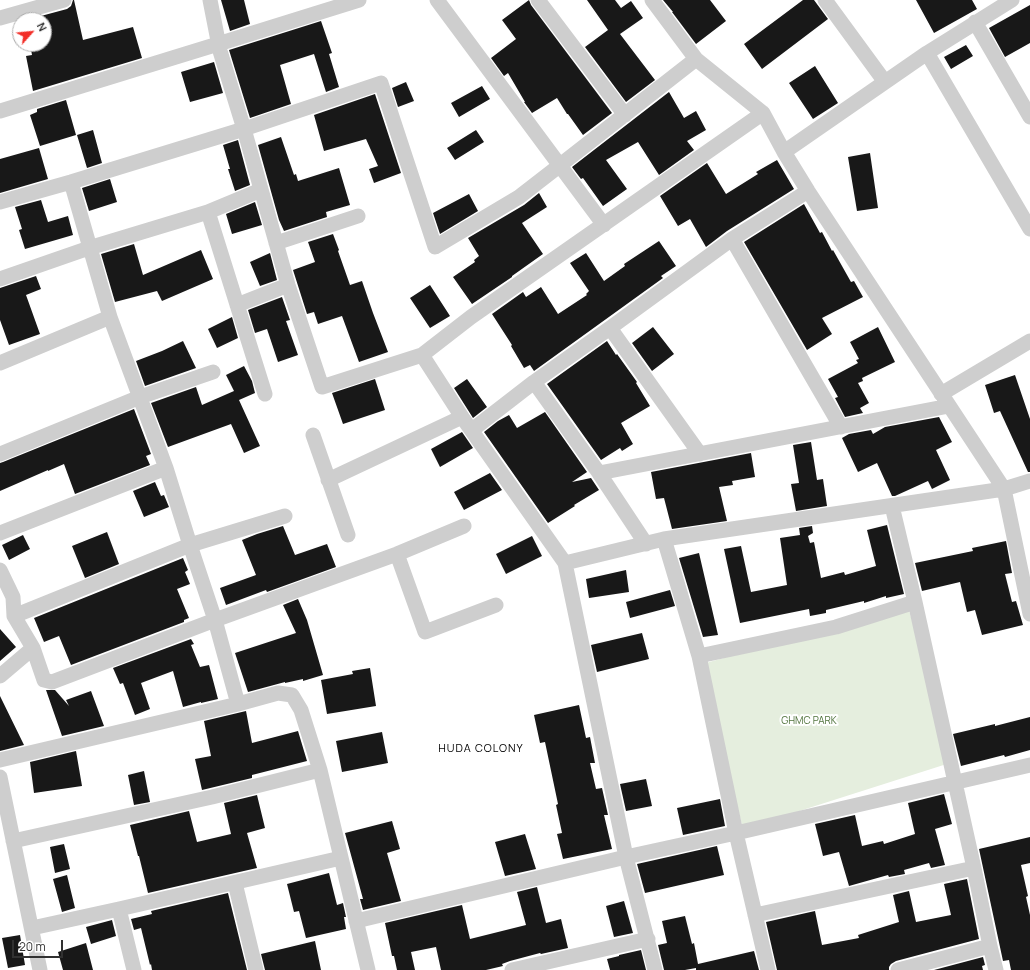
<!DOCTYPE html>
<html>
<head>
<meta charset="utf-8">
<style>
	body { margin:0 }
	#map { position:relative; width:1030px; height:970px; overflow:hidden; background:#fff; font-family:Manrope,sans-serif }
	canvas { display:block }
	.north { position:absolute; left:12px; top:12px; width:40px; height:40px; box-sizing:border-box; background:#fff; border:1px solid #adadad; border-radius:50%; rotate:63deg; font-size:11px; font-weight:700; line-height:16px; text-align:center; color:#313131 }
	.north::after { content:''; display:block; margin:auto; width:14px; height:18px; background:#f22e28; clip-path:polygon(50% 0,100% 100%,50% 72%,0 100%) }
	.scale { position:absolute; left:12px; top:940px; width:51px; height:18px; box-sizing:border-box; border:2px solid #313131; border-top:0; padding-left:5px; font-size:12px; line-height:14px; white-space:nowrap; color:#313131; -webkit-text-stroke:3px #fff; paint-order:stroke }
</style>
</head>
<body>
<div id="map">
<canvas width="1030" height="970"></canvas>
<div class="north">N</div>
<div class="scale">20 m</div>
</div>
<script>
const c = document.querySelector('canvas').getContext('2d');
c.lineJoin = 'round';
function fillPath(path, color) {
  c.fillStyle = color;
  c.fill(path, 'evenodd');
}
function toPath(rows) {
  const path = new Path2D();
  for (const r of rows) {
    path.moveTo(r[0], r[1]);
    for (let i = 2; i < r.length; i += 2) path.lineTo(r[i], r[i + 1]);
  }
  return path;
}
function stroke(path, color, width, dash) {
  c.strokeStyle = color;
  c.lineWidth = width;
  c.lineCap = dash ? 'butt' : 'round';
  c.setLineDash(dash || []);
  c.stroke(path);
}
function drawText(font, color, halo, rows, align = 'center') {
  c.font = font + ' Manrope,sans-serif';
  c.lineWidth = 4;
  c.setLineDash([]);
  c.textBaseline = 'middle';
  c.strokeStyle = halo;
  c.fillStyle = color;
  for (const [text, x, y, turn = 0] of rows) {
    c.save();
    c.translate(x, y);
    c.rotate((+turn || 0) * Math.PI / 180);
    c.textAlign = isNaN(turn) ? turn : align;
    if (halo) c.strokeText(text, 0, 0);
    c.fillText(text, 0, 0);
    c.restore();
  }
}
fillPath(toPath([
	[908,607,953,762,743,829,702,664]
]), '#e5eede');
fillPath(toPath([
	[73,0,74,0,83,40,133,27,142,58,33,91,26,56,32,55,30,44,44,44,44,20,26,20,67,9,71,6],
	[221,0,244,0,250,24,230,31],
	[529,0,531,5,612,113,583,135,568,114,567,114,557,98,532,113,524,102,525,102,508,73,504,76,491,58,516,39,502,20],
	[587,0,615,0,621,8,631,1,643,18,620,34,655,80,626,102,585,47,608,30],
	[663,0,710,0,726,21,696,44,672,12,673,12],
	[803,0,814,0,828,19,762,69,744,44],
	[916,0,972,0,977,9,934,33],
	[1030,5,1030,43,1005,57,989,28],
	[321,21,332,53,329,54,339,87,326,92,314,54,280,65,291,104,250,118,229,50],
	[966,45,973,56,951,69,944,57],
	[214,62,223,93,190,102,181,72],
	[815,66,838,103,813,119,789,83],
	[406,82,414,101,398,107,392,88],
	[482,86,490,99,459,117,451,103],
	[669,92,684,118,696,111,706,130,687,141,694,150,659,175,638,142,606,160,627,189,603,206,583,178,581,179,572,167],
	[375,94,401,173,374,183,369,169,378,166,366,139,324,151,314,115],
	[66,100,76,135,40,146,30,115,37,112,37,109],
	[93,130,102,163,87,168,77,135],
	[476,130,484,142,455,160,447,148],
	[281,137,294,175,296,174,298,181,339,168,350,205,326,212,327,217,284,231,279,220,258,145],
	[238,140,250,185,235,191,228,169,230,169,223,145],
	[39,148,48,179,0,193,0,159],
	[870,153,878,208,857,211,848,157],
	[777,160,794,189,727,231,706,247,690,219,678,226,660,196,707,163,726,194,758,174,756,172],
	[110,179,117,202,89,211,82,188],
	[539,193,547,207,522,223,543,254,512,276,512,277,472,304,453,277,475,262,474,260,479,256,468,238,524,205],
	[469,194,478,211,440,234,433,213],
	[41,200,48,222,68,216,73,235,25,249,19,230,22,229,15,207],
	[255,202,262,225,232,234,226,214],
	[804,204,820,233,822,232,832,251,833,250,851,282,854,281,863,297,822,318,832,334,807,350,744,242],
	[333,234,339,250,338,251,350,285,362,281,373,313,388,352,359,362,342,316,318,324,314,312,307,314,293,270,315,262,308,242],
	[659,241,676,266,661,276,663,278,534,371,530,365,524,368,511,346,512,345,492,314,523,292,526,297,541,287,558,314,587,295,586,294,589,291,570,263,586,253,604,281,625,266,624,264],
	[134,244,143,275,201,250,213,279,162,301,157,291,115,302,101,254],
	[270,253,277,280,260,286,250,262],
	[36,276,41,289,26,295,40,334,9,345,0,320,0,288],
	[430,285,450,316,430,328,410,298],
	[282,297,290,320,286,321,298,355,278,362,267,329,255,333,248,310],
	[232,317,238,338,217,348,208,329],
	[653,327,674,354,652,371,632,343],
	[878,327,895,362,862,378,863,381,858,383,869,403,860,408,863,413,845,417,835,398,838,397,828,379,858,363,856,360,859,359,850,342],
	[183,341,196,368,145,386,136,361,162,351],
	[607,341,616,355,617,354,637,382,636,383,650,406,621,423,633,444,622,451,620,448,601,460,547,384],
	[244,366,252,381,255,393,239,400,260,446,244,453,231,424,168,447,151,403,196,387,202,405,234,391,226,375],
	[1015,375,1030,419,1030,472,1028,472,1000,411,994,413,985,385],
	[375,379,385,410,343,424,332,393],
	[467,379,487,407,473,418,454,388],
	[134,409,151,454,146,456,150,465,75,494,64,464,48,471,48,470,0,491,0,463,3,462],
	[545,412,587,472,572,482,591,478,599,490,574,505,575,506,548,523,484,432,498,421,509,415,517,428],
	[939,417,952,442,936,450,950,480,932,489,928,481,895,496,892,496,877,463,858,472,842,438,849,434,871,430,873,434,885,427],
	[462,432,473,448,440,467,431,449],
	[811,442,817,480,823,479,827,506,796,511,791,484,799,483,793,445],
	[751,453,755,477,732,481,733,485,719,487,727,521,672,529,664,498,656,499,651,472],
	[490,473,502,490,464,510,454,492],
	[155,482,161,496,164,495,169,507,144,517,133,491],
	[887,525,904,594,886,598,886,596,864,603,864,601,826,610,826,613,810,616,809,609,740,623,724,549,741,546,751,592,787,585,780,538,800,535,799,528,812,526,813,533,808,536,810,543,814,542,821,578,844,572,845,575,876,566,867,530],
	[283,526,295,555,327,544,336,567,267,592,266,590,226,605,220,588,256,575,242,540,257,534],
	[107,532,119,564,85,578,72,546],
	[23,535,30,549,9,560,2,545],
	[532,536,542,556,506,574,496,554],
	[1006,541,1012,573,1005,574,1012,602,1016,601,1023,625,982,635,975,610,967,612,960,582,922,591,915,563,973,551,972,548],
	[699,553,718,635,703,637,679,558],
	[183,558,188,570,185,572,190,584,177,589,189,618,184,620,184,622,71,665,59,636,44,642,34,618],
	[626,570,629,592,589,598,586,579],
	[670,590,675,606,630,618,626,602],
	[298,599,307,620,323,675,303,681,303,679,285,683,285,682,248,692,235,653,296,633,283,605],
	[0,629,16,647,0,661],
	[642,633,649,659,597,672,591,645],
	[191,639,194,644,191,645,200,667,209,665,218,699,201,703,201,702,183,707,173,671,141,683,150,709,135,715,123,683,120,684,113,668],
	[370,668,376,706,327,714,321,680,353,674,352,671],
	[46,690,55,690,69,706,66,700,91,691,104,726,62,736],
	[0,696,24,745,0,751],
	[579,705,586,738,590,737,595,763,590,763,596,789,602,788,608,815,604,815,612,849,563,859,557,834,562,833,556,805,558,804,545,742,540,743,534,715],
	[246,711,252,743,298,731,307,761,252,775,252,778,202,790,195,759,211,756,204,721],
	[1030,717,1030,750,1005,757,1004,755,961,766,953,734,995,724,995,726],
	[382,732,388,763,342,772,336,741],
	[76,751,82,786,34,793,30,762],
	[144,771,150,802,134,805,128,775],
	[646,779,652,806,626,811,620,784],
	[944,794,952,824,935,829,945,865,931,868,929,863,904,870,905,874,889,877,888,875,849,886,839,852,823,856,815,824,855,815,862,846,883,841,884,844,915,834,908,803],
	[257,795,265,828,247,833,257,868,148,893,139,856,138,856,130,825,189,811,197,842,231,834,224,803],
	[720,799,725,826,683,835,677,808],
	[392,821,400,849,387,853,401,901,363,910,360,899,363,899,345,833],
	[525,834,536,869,505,876,495,842],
	[1030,837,1030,863,1021,865,1028,896,1026,897,1030,915,1030,970,1011,970,1009,960,1003,961,979,849],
	[64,844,70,869,55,873,50,847],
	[717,846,724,875,645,893,637,864],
	[329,873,337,905,343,903,346,917,344,917,346,929,306,938,299,911,294,912,287,884],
	[67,875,75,908,62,912,53,879],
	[967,879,979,939,896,961,891,964,889,967,889,970,777,970,766,922,815,911,822,945,859,938,858,935,899,922,893,895,909,891,916,922,951,915,944,884],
	[537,887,546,923,561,919,568,948,541,954,540,953,510,961,502,964,503,966,486,970,441,970,436,947,411,952,415,970,397,970,394,956,392,956,385,923,462,905,470,939,526,925,517,892],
	[228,893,247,970,152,970,151,964,150,965,141,928,134,930,131,919,152,914,151,911],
	[624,901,633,933,614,937,606,906],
	[685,916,692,944,694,943,698,964,754,951,759,970,696,970,696,968,685,970,664,970,658,945,667,943,662,921],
	[112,920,116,936,91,944,86,927],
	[20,935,25,965,8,968,2,938],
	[315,941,321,970,265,970,261,954],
	[86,943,93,970,63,970,58,952],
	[641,950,646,970,610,970,607,959,619,956,619,955],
	[983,957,985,965,982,966,983,970,934,970]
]), '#181818');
stroke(toPath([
	[210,0,220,51,244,129,288,285,322,387,422,355,462,417,565,563,626,857,655,970],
	[437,0,604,225],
	[538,0,625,115],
	[652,0,696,59,763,113,784,152,808,191,1004,489,1030,614],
	[825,0,885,82],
	[0,18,64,0],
	[975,22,1030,117],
	[927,53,1030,229],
	[0,111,218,44,359,0],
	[784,152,927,53,1012,0],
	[71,182,110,317,166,468,190,545,215,620,238,704],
	[0,202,71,182,244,129,381,83,435,247,519,197,559,166,696,59],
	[208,212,265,394],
	[732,239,841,427],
	[276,243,358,216],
	[0,279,89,248,208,212,261,190],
	[237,305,288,285],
	[610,328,700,454],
	[422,355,471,317,763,113],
	[0,363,110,317],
	[534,382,599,473,646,544],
	[941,394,1030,341],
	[472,430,534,382,610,328,732,239,808,191],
	[313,435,348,535],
	[0,454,140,397,213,372],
	[599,473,949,406],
	[328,480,462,417],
	[892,506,915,602,974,868,990,946,996,970],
	[0,533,166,468],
	[664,539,699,656],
	[397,554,425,632,496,605],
	[565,563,664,539,1004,489,1030,481],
	[0,570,13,597,14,616,33,648,0,676],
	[14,616,190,545,285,516],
	[33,648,44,680,52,682,215,620,397,554,464,526],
	[0,760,238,704,278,693,292,695,301,710,320,770,368,970],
	[0,777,40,970],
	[13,841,212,797,320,770],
	[235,883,256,970],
	[119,909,134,970],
	[755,915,974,868],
	[356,921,626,857,736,833,1030,765],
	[32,928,119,909,341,858],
	[512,970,648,939],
	[768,970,736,833,699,656,836,627,915,602],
	[898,970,990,946]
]), '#cecece', 15);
drawText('10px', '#4e713a', '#fff', [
	["GHMC PARK",809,721]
]);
c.letterSpacing = '1px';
drawText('11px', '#000', '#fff', [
	["HUDA COLONY",481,749]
]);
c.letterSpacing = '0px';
</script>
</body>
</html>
